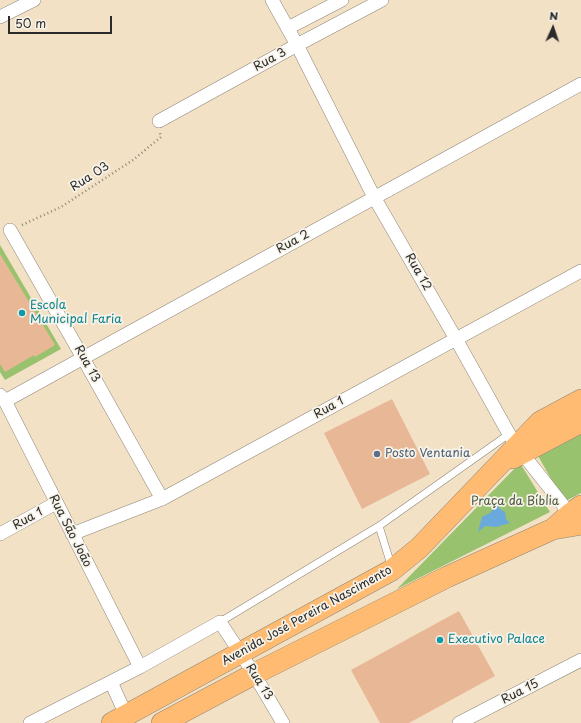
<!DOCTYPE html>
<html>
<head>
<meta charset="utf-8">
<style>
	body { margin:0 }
	#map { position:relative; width:581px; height:723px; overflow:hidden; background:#f2e1c5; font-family:"Playpen Sans",sans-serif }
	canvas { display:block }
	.north { position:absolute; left:533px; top:8px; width:40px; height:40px; -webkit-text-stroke:3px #f7f3e8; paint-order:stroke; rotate:3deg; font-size:11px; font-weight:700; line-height:16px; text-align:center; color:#2b2b2b }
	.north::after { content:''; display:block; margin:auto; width:14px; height:18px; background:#2b2b2b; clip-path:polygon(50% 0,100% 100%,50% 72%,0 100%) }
	.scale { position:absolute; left:8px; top:16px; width:104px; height:18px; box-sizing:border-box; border:2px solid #2b2b2b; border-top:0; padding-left:5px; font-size:12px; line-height:14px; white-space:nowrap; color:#2b2b2b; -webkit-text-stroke:3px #f7f3e8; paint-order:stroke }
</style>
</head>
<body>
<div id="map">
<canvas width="581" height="723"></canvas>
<div class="north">N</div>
<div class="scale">50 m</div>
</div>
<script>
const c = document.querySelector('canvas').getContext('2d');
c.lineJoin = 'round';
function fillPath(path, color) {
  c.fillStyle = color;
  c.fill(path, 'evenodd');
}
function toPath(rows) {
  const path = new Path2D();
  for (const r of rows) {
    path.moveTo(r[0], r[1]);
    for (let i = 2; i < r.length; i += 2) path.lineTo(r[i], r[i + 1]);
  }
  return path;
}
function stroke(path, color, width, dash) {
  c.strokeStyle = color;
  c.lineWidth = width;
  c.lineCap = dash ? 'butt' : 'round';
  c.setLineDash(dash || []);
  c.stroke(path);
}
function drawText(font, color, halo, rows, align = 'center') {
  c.font = font + ' "Playpen Sans",sans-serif';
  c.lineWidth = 3.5;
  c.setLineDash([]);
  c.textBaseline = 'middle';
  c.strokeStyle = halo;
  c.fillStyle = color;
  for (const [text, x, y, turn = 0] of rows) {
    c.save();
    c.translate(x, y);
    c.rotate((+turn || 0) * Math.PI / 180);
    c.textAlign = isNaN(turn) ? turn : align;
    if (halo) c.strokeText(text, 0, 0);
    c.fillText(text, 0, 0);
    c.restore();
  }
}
fillPath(toPath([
	[0,245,61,349,5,380,0,372],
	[581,430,581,493,564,502,537,454],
	[520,463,550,512,397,589]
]), '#99c26e');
fillPath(toPath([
	[498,503,500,509,505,512,506,519,510,523,496,527,485,526,478,532,482,517,490,513]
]), '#69a9dc');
fillPath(toPath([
	[0,254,55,345,35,357,34,355,5,372,0,364],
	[392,399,430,474,362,509,324,433],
	[459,611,495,676,409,723,380,723,351,670]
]), '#e8b896');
const service = toPath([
	[379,526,392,568],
	[220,622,379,526,509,434]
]);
const minor = toPath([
	[272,0,297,45,374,197,456,339,509,434,522,453,570,514,574,520],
	[0,17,34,0],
	[288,28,342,0],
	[159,121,297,45,382,0],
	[10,230,83,358,162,499],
	[0,395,5,401,140,667],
	[5,401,581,84],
	[0,534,56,503],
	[72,534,162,499,581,271],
	[111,682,126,715],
	[30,723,140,667,220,622,254,674,283,723],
	[459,723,581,660]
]);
const primary = toPath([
	[513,458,581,422],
	[554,528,570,514,581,506],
	[112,723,392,570,419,548,540,422,581,400],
	[162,723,254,674,447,577,553,529,577,525,581,524]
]);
stroke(service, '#8e8678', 8);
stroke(minor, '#8e8678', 14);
stroke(primary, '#8e8678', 22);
stroke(toPath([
	[22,225,61,207,133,160,161,137,160,133]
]), '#8e8678', 2.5, [1, 3]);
stroke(service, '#fff', 7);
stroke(minor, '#fff', 13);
stroke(primary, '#ffbb71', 21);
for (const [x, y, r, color] of [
	[22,313,4,"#0f9aa8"],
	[377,454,4,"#5c6f8a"],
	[440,640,4,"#0f9aa8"]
]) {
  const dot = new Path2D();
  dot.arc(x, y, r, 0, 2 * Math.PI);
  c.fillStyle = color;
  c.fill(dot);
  stroke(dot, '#f7f3e8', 1.5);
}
drawText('12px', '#2b2b2b', '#f7f3e8', [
	["Rua 3",270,60,-29],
	["Rua 03",90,177,-33],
	["Rua 2",293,242,-29],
	["Rua 12",418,272,60],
	["Rua 13",87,364,61],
	["Rua 1",329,408,-29],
	["Rua 1",28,519,-29],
	["Rua São João",70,531,63],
	["Avenida José Pereira Nascimento",307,616,-29],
	["Rua 13",259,682,58],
	["Rua 15",520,692,-27]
]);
drawText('12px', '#0d838f', '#f7f3e8', [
	["Escola",30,306],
	["Municipal Faria",30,320],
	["Executivo Palace",448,640]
], 'left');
drawText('12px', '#4e5e75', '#f7f3e8', [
	["Posto Ventania",385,454]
], 'left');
drawText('12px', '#4c583f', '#f7f3e8', [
	["Praça da Bíblia",515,502]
]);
</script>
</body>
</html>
